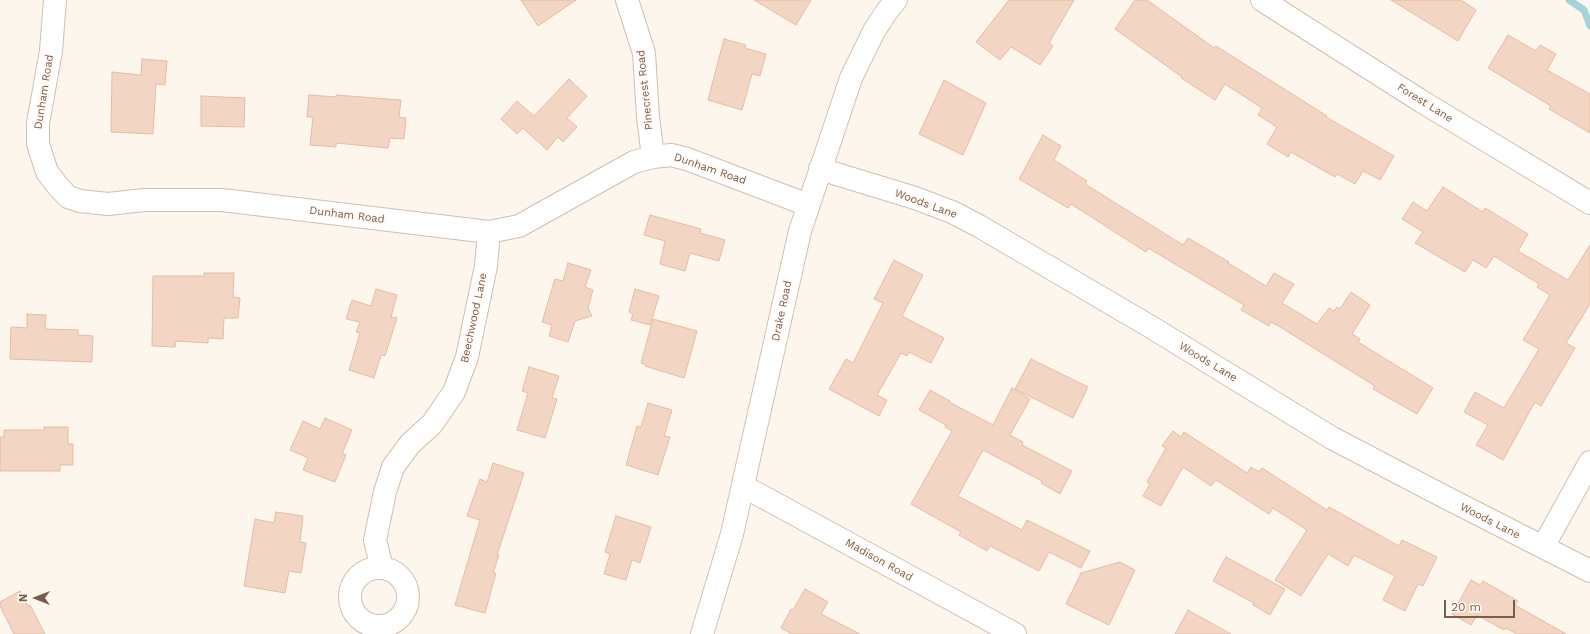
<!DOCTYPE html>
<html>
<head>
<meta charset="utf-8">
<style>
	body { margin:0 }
	#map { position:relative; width:1590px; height:634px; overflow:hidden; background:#fdf6ec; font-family:"Work Sans",sans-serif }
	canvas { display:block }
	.north { position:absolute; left:16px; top:578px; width:40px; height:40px; -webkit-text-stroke:3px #fffaf3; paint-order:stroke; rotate:270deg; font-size:11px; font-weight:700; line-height:16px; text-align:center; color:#7a5c4d }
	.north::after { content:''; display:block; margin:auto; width:14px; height:18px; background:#7a5c4d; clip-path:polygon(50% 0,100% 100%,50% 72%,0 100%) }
	.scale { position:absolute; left:1444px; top:600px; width:71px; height:18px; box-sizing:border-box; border:2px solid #7a5c4d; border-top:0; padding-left:5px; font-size:12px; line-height:14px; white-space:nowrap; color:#7a5c4d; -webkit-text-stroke:3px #fffaf3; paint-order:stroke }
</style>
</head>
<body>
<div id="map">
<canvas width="1590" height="634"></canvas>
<div class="north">N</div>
<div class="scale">20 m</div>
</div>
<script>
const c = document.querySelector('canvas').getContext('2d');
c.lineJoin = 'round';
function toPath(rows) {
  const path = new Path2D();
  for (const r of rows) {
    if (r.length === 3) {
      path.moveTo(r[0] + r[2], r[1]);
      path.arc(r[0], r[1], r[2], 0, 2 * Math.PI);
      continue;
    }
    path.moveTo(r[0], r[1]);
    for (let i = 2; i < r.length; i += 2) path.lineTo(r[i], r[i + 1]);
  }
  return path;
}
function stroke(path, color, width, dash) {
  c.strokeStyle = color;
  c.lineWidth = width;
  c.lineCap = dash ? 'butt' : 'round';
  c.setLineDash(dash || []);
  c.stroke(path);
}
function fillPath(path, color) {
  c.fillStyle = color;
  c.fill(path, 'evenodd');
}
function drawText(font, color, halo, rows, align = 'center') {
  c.font = font + ' "Work Sans",sans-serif';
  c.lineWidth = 4;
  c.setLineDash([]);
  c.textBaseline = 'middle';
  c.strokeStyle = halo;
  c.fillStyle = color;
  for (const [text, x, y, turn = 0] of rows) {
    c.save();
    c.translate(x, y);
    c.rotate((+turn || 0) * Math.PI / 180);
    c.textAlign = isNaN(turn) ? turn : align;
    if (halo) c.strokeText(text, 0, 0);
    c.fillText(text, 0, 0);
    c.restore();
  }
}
stroke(toPath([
	[1569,0,1584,10,1590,26]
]), '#a5d3da', 7);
const building = toPath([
	[521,0,576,0,538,26,521,0],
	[754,0,811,0,796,25,754,0],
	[1009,0,1074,0,1049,43,1053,46,1040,65,1011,47,1000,60,976,42,1009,0],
	[1135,0,1147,0,1214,48,1216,46,1327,116,1326,117,1394,156,1380,180,1363,171,1355,184,1337,174,1335,177,1291,152,1288,157,1267,144,1277,127,1258,115,1262,108,1225,84,1215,100,1181,78,1182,77,1115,29,1135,0],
	[1391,0,1461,0,1476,10,1458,41,1391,0],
	[1508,35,1536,51,1540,45,1556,54,1547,70,1590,94,1590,133,1549,109,1551,106,1488,68,1508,35],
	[724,39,746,45,745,48,766,54,760,76,752,74,742,110,708,100,724,39],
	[142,59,167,61,165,85,156,84,153,134,111,132,112,72,141,75,142,59],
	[569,79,587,96,567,118,577,127,563,142,558,137,547,150,523,128,517,134,501,119,517,101,534,116,569,79],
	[944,80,986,103,963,155,919,134,944,80],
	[309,95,336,97,336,95,401,100,399,117,406,118,404,139,390,138,388,148,336,143,336,147,310,145,313,117,307,117,309,95],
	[201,96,245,98,244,127,201,126,201,96],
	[1043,135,1061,146,1054,160,1087,181,1085,184,1183,245,1188,238,1229,262,1228,263,1266,286,1274,273,1294,284,1282,303,1317,324,1329,308,1334,311,1337,307,1340,309,1351,292,1370,305,1352,334,1360,339,1358,342,1433,388,1417,414,1373,389,1375,386,1280,327,1271,322,1269,326,1241,310,1244,305,1148,248,1146,252,1071,204,1068,208,1019,179,1043,135],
	[1443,187,1483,212,1485,208,1528,234,1518,251,1568,280,1590,245,1590,304,1566,343,1575,348,1541,406,1535,402,1503,460,1476,445,1488,425,1464,412,1475,392,1504,408,1539,349,1523,340,1550,295,1537,287,1539,284,1494,256,1486,268,1473,260,1465,272,1415,243,1423,232,1402,219,1413,202,1427,211,1443,187],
	[650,215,701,229,700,233,725,240,719,261,690,253,685,271,660,264,665,241,644,235,650,215],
	[894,260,923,275,902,316,944,338,931,363,909,352,907,356,901,353,877,395,887,400,879,416,829,389,846,359,853,363,883,303,874,299,894,260],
	[568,263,591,270,585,287,593,290,588,308,592,316,575,321,568,342,549,336,552,325,542,322,555,279,563,281,568,263],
	[204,273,234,273,233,297,240,298,238,318,224,318,223,339,208,338,208,343,176,341,175,347,152,346,153,276,204,276,204,273],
	[376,289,397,295,391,317,397,318,385,356,381,355,374,378,349,370,360,333,356,332,360,322,346,319,352,300,371,306,376,289],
	[635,289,659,296,650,325,631,320,633,314,629,312,635,289],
	[27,314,46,315,45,329,78,330,78,335,93,336,92,362,10,359,11,327,27,328,27,314],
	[653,319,697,331,684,378,645,366,646,365,641,363,653,319],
	[1031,359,1088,387,1073,418,1015,389,1031,359],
	[529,367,559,376,552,398,557,399,545,438,517,430,528,393,522,391,529,367],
	[1012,388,1030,399,1010,435,1023,442,1022,445,1072,471,1060,494,1041,483,1042,481,983,450,958,496,1022,530,1027,520,1090,551,1081,568,1049,552,1039,571,990,546,987,551,959,535,961,532,911,504,952,431,945,427,946,425,919,410,930,390,950,401,949,402,993,425,1012,388],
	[648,403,672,410,664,436,670,437,658,475,626,465,637,426,641,427,648,403],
	[325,418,352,430,342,454,346,455,335,482,303,470,308,458,290,450,303,421,320,429,325,418],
	[44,427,68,427,68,444,73,444,73,465,60,465,60,471,0,471,0,437,4,437,4,430,44,430,44,427],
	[1173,431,1181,437,1184,432,1247,473,1251,467,1259,472,1262,468,1327,510,1329,507,1399,546,1402,540,1437,557,1423,586,1418,584,1405,611,1383,600,1395,576,1354,555,1348,566,1328,554,1301,596,1275,580,1307,530,1273,508,1269,514,1216,480,1211,486,1183,467,1161,506,1143,496,1150,484,1147,482,1166,448,1162,446,1173,431],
	[493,463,524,473,497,555,499,555,493,573,496,573,485,613,455,605,480,520,467,516,480,479,487,482,493,463],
	[276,512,303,516,300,542,306,543,301,573,289,571,285,593,244,586,255,519,274,523,276,512],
	[616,516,651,527,640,563,632,560,626,580,604,574,610,554,605,552,616,516],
	[1226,557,1285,589,1270,615,1253,605,1254,603,1213,581,1226,557],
	[1120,562,1135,570,1109,625,1066,604,1081,573,1120,562],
	[1471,580,1480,585,1483,581,1518,601,1515,605,1566,634,1517,634,1506,628,1504,630,1477,615,1471,625,1452,614,1471,580],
	[805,589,828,602,821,614,860,634,792,634,781,628,791,609,793,610,805,589],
	[20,591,28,606,30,605,45,634,14,634,0,606,0,602,20,591],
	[1188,610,1231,634,1175,634,1188,610]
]);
fillPath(building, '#f3d5c3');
stroke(building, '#e6bba3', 1);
const street = toPath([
	[55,0,51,51,38,123,38,144,47,172,57,185,68,197,80,201,108,204,144,200,222,200,489,232,519,226,634,162,653,157,671,155,687,159,808,205],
	[627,0,644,53,648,117,653,157],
	[1262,0,1421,101,1590,203],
	[820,169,915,198,952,212,979,226,1151,327,1332,438,1441,495,1590,571],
	[743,486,1015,634],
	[1543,547,1590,462],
	[382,568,375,540,385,492,393,467,410,444,432,424,454,392,467,357,486,266,489,232],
	[379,597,29]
]);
const secondary = toPath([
	[702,634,732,534,800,231,851,78,874,31,887,11,896,0]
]);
stroke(street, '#d1beb0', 24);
stroke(secondary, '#d6c0b0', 24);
stroke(street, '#fff', 22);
stroke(secondary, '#fff', 22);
drawText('11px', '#7a5c4d', '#fffaf3', [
	["Pinecrest Road",645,90,-96],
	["Dunham Road",44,92,-81],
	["Forest Lane",1425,103,32],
	["Dunham Road",710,169,19],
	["Woods Lane",926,204,20],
	["Dunham Road",347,215,7],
	["Drake Road",782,311,-78],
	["Beechwood Lane",474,318,-78],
	["Woods Lane",1208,362,31],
	["Woods Lane",1490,521,27],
	["Madison Road",879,560,29]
]);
</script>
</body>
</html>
